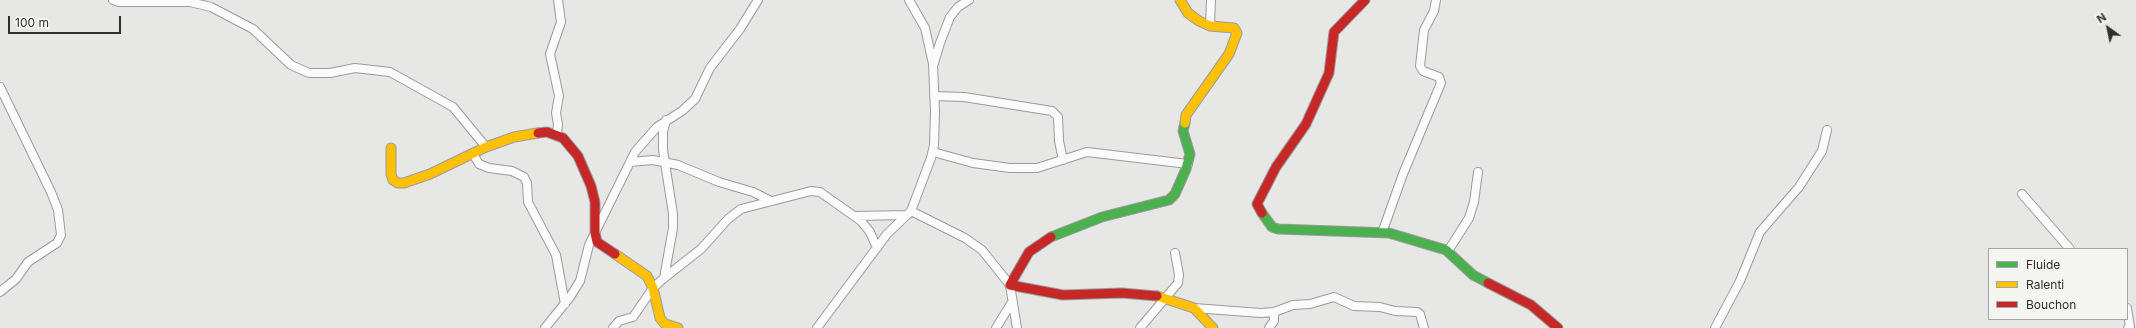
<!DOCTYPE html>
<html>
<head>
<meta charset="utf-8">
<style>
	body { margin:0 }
	#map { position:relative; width:2136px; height:328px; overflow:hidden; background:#e7e7e6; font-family:Inter,sans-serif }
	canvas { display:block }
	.legend { position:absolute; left:1988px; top:248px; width:140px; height:72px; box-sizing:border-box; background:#f5f6f2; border:1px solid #a5a6a3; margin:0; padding:5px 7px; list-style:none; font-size:12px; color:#2d2d2c }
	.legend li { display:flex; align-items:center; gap:8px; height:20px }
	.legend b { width:20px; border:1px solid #a5a6a3 }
	.north { position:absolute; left:2088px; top:8px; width:40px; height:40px; -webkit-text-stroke:3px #f5f6f2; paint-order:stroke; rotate:327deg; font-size:11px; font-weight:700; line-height:16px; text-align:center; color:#2d2d2c }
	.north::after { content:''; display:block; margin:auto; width:14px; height:18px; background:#2d2d2c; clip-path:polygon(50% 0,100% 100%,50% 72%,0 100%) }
	.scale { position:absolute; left:8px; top:16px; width:113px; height:18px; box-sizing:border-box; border:2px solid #2d2d2c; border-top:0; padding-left:5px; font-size:12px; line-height:14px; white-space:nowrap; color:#2d2d2c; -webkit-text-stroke:3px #f5f6f2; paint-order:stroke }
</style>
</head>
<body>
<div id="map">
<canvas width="2136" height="328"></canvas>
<ul class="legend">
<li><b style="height:5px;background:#4caf50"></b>Fluide</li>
<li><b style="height:5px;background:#ffc107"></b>Ralenti</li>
<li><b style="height:5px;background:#c62828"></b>Bouchon</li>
</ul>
<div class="north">N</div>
<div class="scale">100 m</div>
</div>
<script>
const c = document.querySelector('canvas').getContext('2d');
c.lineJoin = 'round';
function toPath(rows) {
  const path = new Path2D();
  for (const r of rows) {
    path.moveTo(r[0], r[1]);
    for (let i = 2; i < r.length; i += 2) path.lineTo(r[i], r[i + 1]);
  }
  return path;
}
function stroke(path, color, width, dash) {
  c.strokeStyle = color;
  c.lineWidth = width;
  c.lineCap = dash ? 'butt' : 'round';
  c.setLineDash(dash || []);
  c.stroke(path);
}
const street = toPath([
	[113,0,119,2,190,2,211,7,253,29,291,65,309,73,330,73,355,68,390,72,453,107,486,147],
	[1210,26,1211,0],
	[934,63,940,43,950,17,958,7,969,0],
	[0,87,51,192,58,210,61,235,57,243,28,262,16,279,0,292],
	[934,96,964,97,1052,111,1058,117,1059,141,1063,160],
	[557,134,558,124,556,113,559,96,550,54,561,22,558,0],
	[933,152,973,163,1010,168,1037,168,1087,152,1188,164],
	[473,154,479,164,489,168,512,171,524,177,527,183,528,202,556,255,565,304],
	[630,162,653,160,678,165,719,182,753,192,771,201],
	[2022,194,2070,249],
	[911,211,965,238,982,250,1010,285,1017,328],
	[854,216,907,215],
	[1382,233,1403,174,1441,83,1439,77,1423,71,1420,66,1424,30,1434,11,1436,0],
	[1448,251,1469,218,1474,202,1478,172],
	[664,278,673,228,673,214,663,150,663,132,666,120],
	[1194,308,1261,313,1274,312,1293,305,1310,304,1334,297,1354,306,1380,307,1395,311,1417,312,1420,314,1424,328],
	[2127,308,2130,327,2128,328],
	[545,328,570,297,580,281,589,245,635,152,657,127,682,111,695,99,710,68,740,29,758,0],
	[613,328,619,321,633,317,653,288,664,278,701,249,728,219,741,209,811,191,820,192,861,221,870,232,877,248],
	[817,328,887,234,911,211,931,158,934,145,935,111,933,64,925,28,909,0],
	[996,328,1012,302],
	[1140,328,1178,283,1179,275,1175,253],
	[1269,328,1274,321,1274,312],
	[1715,328,1740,281,1760,232,1799,187,1822,151,1827,130]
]);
const fast = toPath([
	[1262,213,1272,227,1278,229,1389,233,1446,250,1473,275,1488,283],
	[1051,237,1102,217,1169,200,1175,194,1186,169,1190,154,1183,131,1185,123]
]);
const slow = toPath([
	[1180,0,1188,13,1199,21,1210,26,1234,28,1237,33,1229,54,1186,115,1185,123],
	[391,148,391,174,393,180,398,183,404,183,430,174,486,147,514,137,538,133],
	[615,254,647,276,653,288,660,318,665,324,678,328],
	[1157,296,1194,308,1213,328]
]);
const jam = toPath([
	[538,133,547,132,563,138,578,156,591,186,595,202,595,233,597,242,615,254],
	[1262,213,1257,204,1276,167,1306,124,1329,73,1334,32,1365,0],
	[1051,237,1029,252,1010,285,1063,295,1122,293,1157,296],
	[1488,283,1531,305,1558,328]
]);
stroke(street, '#9b9b9a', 10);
stroke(fast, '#9b9b9a', 11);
stroke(slow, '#9b9b9a', 11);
stroke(jam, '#9b9b9a', 11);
stroke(street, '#fbfbfb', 8);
stroke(fast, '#4caf50', 9);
stroke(slow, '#ffc107', 9);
stroke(jam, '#c62828', 9);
</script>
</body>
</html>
